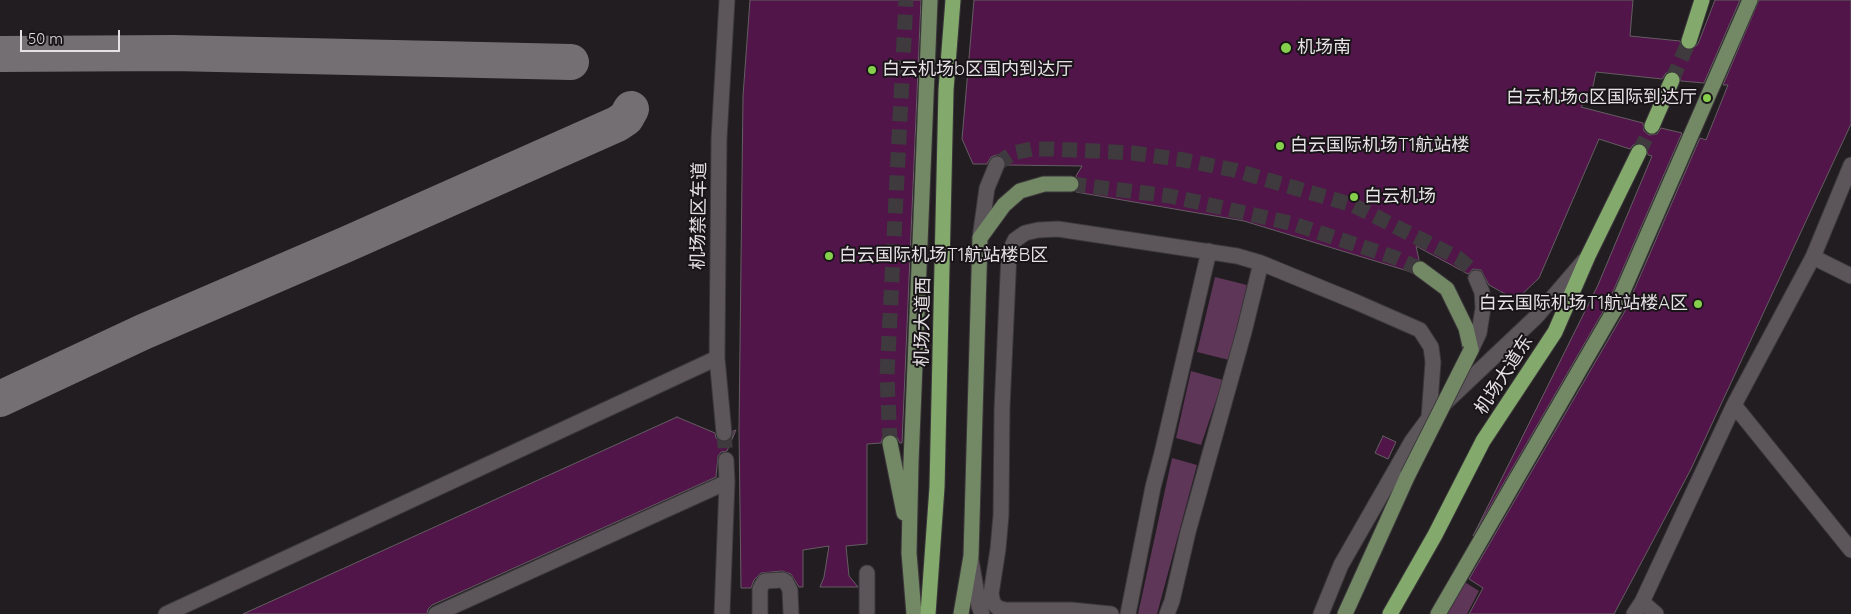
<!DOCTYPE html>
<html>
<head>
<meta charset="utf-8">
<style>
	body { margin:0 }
	#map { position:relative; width:1851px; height:614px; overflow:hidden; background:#221d21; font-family:Quicksand,sans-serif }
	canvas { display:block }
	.scale { position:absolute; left:20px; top:30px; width:100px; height:22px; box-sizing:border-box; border:2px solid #e5e1e4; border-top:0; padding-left:6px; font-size:15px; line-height:18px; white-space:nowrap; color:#e5e1e4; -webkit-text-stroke:4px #191418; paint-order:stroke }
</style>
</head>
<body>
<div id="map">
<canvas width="1851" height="614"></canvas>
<div class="scale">50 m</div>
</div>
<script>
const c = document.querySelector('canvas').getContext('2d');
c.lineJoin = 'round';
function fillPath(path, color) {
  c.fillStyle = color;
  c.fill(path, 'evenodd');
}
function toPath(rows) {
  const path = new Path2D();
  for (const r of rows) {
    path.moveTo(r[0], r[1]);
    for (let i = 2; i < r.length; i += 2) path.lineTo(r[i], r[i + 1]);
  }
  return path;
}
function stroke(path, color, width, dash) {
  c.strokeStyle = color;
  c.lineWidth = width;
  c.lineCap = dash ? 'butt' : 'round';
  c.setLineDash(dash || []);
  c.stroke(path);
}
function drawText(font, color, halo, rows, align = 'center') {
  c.font = font + ' Quicksand,"Noto Sans SC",sans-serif';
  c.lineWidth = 4;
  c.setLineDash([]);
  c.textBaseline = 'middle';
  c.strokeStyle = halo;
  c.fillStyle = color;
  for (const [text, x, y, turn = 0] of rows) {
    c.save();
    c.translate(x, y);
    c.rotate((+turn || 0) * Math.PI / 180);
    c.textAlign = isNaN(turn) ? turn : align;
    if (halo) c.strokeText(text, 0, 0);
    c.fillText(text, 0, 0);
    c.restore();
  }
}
fillPath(toPath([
	[1215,277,1247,285,1229,360,1197,352],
	[1191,371,1223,380,1201,445,1176,438],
	[1172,458,1197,465,1157,614,1138,614],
	[1463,581,1479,591,1467,614,1442,614]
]), '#5e3657');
stroke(toPath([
	[0,54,173,53,571,62],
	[0,399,143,332,347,244,617,124,626,118,631,109]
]), '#746f72', 36);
const building = toPath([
	[750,0,921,0,902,443,900,443,897,437,893,434,889,434,883,436,881,443,867,444,867,544,846,546,849,576,858,587,820,587,824,577,829,546,803,550,803,587,799,587,791,574,782,571,761,573,754,580,751,588,741,588,739,429,743,96,750,0],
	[974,0,1633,0,1630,36,1680,41,1682,48,1691,50,1698,44,1715,0,1740,0,1704,83,1681,81,1679,74,1671,71,1666,73,1662,79,1596,72,1592,91,1581,107,1643,123,1644,131,1649,135,1657,134,1661,128,1682,133,1608,303,1473,536,1598,285,1652,156,1648,155,1646,146,1638,143,1633,145,1630,149,1599,139,1539,278,1516,300,1489,285,1481,270,1473,269,1468,274,1416,246,1419,260,1412,264,1411,272,1244,221,1076,192,1080,184,1076,176,1082,166,1006,165,1004,158,996,155,991,157,987,164,973,164,962,139,974,0],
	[1759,0,1851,0,1851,124,1691,469,1614,614,1469,614,1483,588,1469,579,1625,311,1700,138,1706,140,1728,85,1723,85,1759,0],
	[677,417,715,433,716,438,721,442,730,440,733,436,733,431,736,430,727,451,721,452,718,456,716,477,432,605,428,609,427,614,243,614,677,417],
	[1383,436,1396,442,1388,459,1375,453,1383,436]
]);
fillPath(building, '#511549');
stroke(building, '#645e62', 1);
stroke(toPath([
	[997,164,1013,153,1032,149,1053,149,1133,153,1184,160,1234,170,1353,205,1458,258,1470,268,1476,278],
	[724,433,726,460]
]), '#3f3a3e', 15, [15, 8]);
stroke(toPath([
	[1071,184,1170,196,1294,224,1396,258,1420,269],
	[890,443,887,376,906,0]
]), '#3f3a3e', 15, [15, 8]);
stroke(toPath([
	[1672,80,1689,41],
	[1639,152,1652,126]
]), '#3f3a3e', 15, [15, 8]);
const minor = toPath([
	[980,238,987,188,997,164],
	[1813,257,1851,276],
	[1471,350,1479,333,1483,308,1482,292,1476,278],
	[1734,405,1851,550],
	[724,433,717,358,719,139,727,0],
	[971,560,979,606,982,614],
	[867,573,867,614],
	[1642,602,1656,614],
	[166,614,717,358],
	[436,614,727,482],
	[722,614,727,482,726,460],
	[760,614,760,589,762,585,765,581,783,580,786,582,790,590,791,614],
	[1111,614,1071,610,1005,610,998,608,993,603,991,594,998,549,1001,515,1002,409,1009,253,1015,240,1025,233,1038,230,1058,229,1237,256,1261,263,1356,302,1420,330,1431,347,1433,362,1429,418],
	[1128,614,1153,487,1162,453,1209,251],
	[1167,614,1172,601,1188,532,1244,332,1261,263],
	[1321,614,1341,565,1412,441,1429,418,1536,317,1584,261],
	[1634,614,1642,602,1734,405,1813,257,1851,165]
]);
const major = toPath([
	[1420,269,1447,289,1466,328,1471,350],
	[890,443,904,513],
	[914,614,909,553,911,462,930,0],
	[961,614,971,556,980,238,1004,205,1020,191,1044,184,1071,184],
	[1345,614,1408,475],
	[1438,614,1616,307,1750,0]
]);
const highway = toPath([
	[1689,41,1702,0],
	[1652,126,1672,80],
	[928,614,937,487,946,90,953,0],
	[1390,614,1435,535,1483,441,1555,332,1588,256,1639,152]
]);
stroke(minor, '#3b373a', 17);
stroke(major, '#3b373a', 17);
stroke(highway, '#3b373a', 17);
stroke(minor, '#5c565a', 15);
stroke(major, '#738865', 15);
stroke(highway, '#83a96c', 15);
const majorBridge = toPath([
	[1408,475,1471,350]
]);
stroke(majorBridge, '#3b373a', 17, []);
stroke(majorBridge, '#738865', 15);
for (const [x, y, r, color] of [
	[1286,48,6,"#85cf4d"],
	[872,70,5,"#85cf4d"],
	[1707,98,5,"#85cf4d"],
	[1280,146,5,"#85cf4d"],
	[1354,197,5,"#85cf4d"],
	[829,256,5,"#85cf4d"],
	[1698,304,5,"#85cf4d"]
]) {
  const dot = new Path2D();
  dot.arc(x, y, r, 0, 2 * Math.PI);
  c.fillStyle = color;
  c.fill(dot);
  stroke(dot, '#191418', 2);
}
drawText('18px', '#e5e1e4', '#191418', [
	["机场南",1297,48],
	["白云机场b区国内到达厅",882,70],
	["白云机场a区国际到达厅",1697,98,"right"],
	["白云国际机场T1航站楼",1290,146],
	["白云机场",1364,197],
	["白云国际机场T1航站楼B区",839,256],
	["白云国际机场T1航站楼A区",1688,304,"right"]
], 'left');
drawText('18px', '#e5e1e4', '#191418', [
	["机场禁区车道",699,216,-89],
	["机场大道西",923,322,-89],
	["机场大道东",1504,375,-57]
]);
</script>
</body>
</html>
